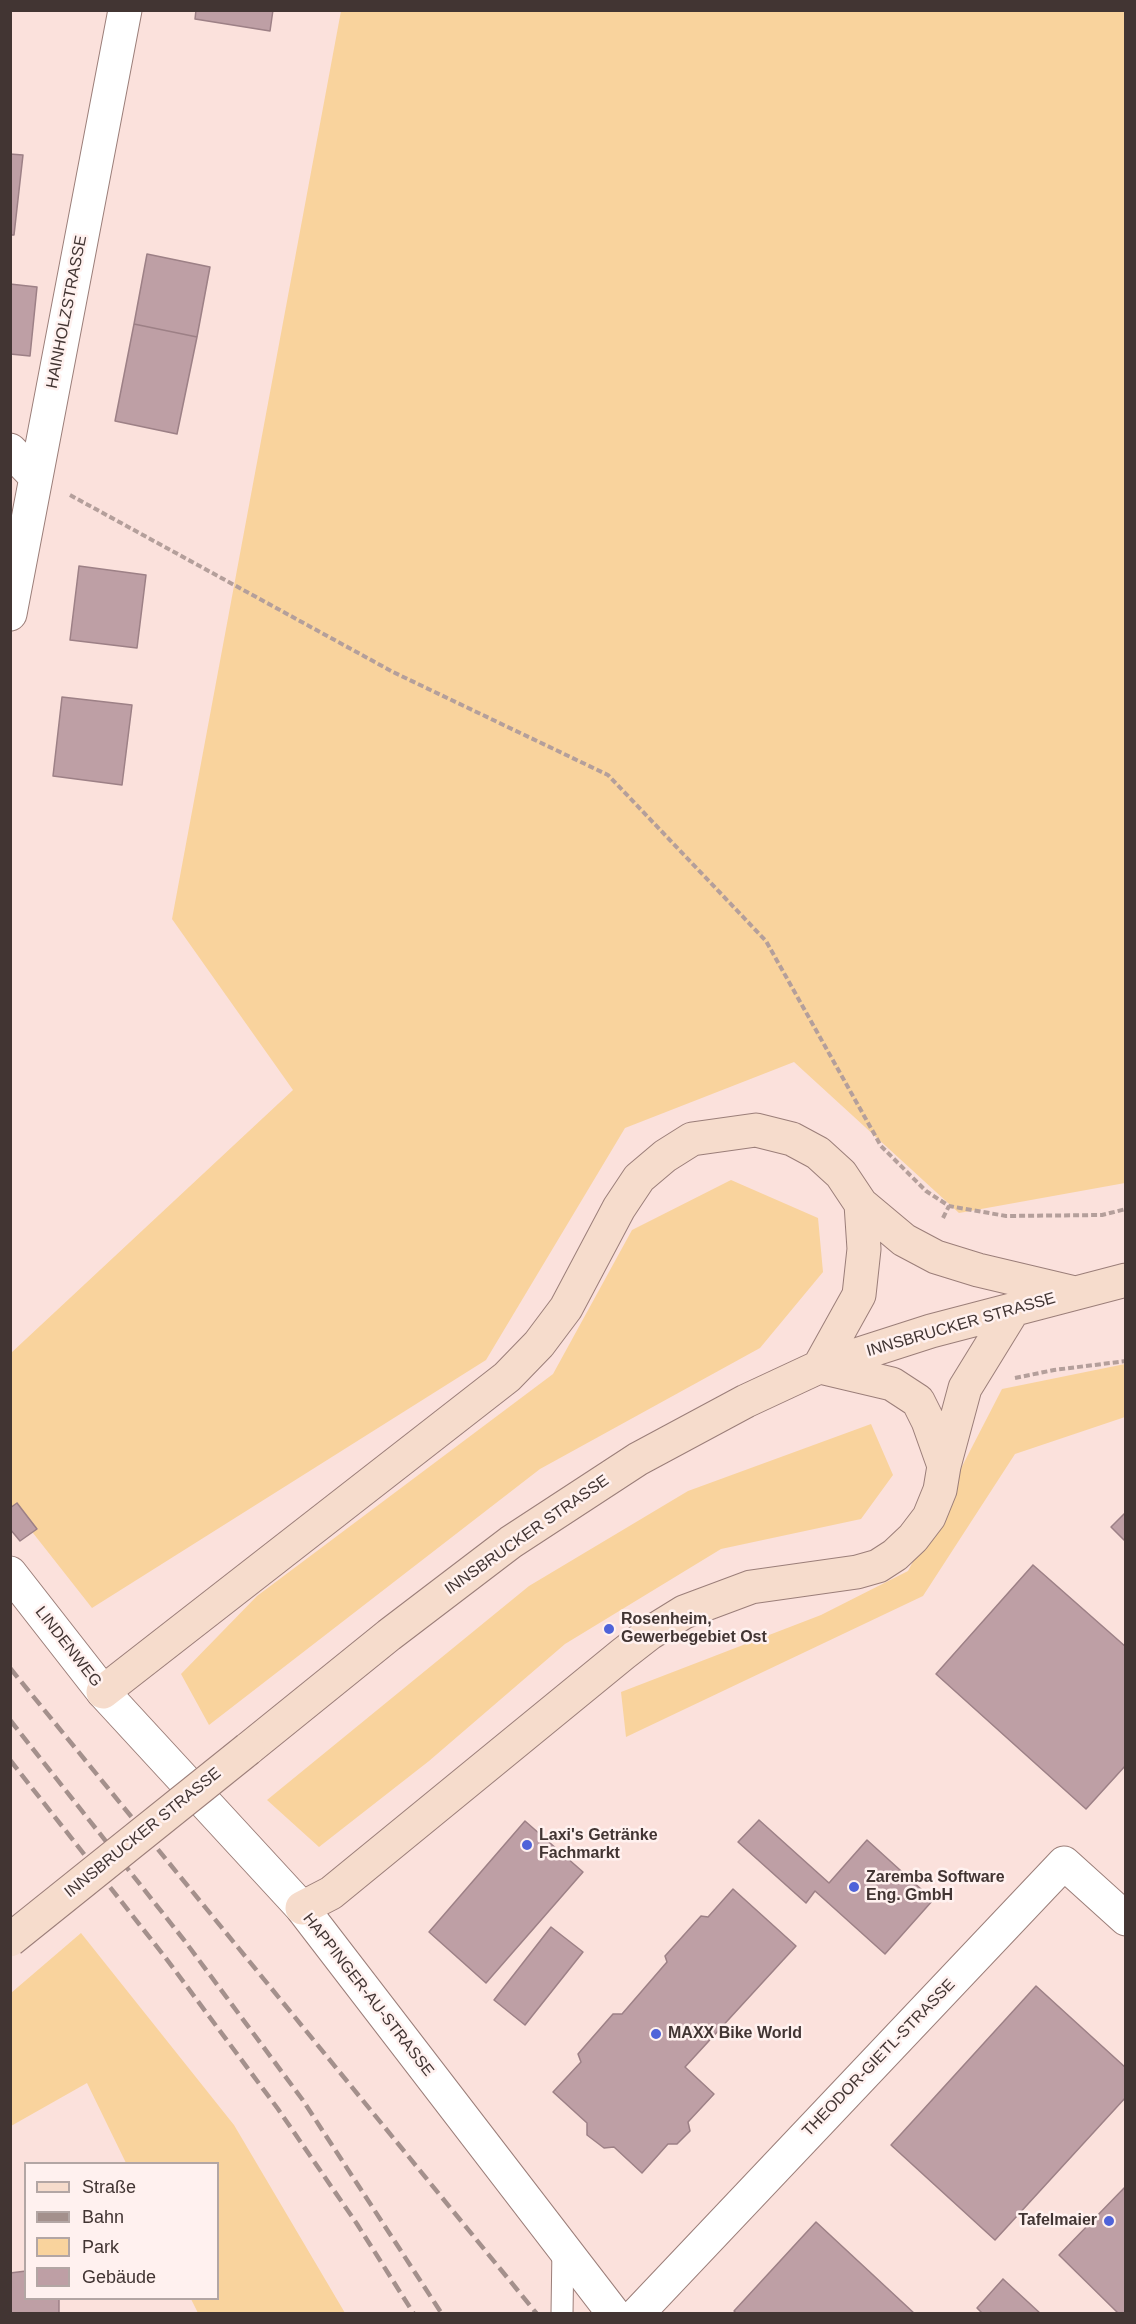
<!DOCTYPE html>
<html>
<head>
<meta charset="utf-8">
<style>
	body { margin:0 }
	#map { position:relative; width:1136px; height:2324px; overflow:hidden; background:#fbe1dc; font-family:Arial,sans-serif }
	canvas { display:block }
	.frame { position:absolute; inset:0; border:12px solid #423533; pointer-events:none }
	.legend { position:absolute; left:24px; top:2162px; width:195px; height:138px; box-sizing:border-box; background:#fff1ef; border:2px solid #b3a6a4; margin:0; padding:8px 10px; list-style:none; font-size:18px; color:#423533 }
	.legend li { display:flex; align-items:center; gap:12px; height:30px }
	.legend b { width:30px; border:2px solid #b3a6a4 }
</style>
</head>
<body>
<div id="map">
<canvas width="1136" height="2324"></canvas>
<div class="frame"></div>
<ul class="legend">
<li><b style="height:8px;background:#f6dccc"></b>Straße</li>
<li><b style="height:8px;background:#a4908c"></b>Bahn</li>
<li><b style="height:16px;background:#f9d39d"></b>Park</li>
<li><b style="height:16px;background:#be9fa5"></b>Gebäude</li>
</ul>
</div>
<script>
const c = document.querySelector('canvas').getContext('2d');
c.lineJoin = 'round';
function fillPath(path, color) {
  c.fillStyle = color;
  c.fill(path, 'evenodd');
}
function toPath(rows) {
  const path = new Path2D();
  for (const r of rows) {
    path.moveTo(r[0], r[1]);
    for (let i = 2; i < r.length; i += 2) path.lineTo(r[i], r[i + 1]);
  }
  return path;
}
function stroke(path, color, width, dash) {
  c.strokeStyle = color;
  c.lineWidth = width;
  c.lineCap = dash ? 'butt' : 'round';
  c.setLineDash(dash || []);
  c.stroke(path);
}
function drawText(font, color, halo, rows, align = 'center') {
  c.font = font + ' Arial,sans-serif';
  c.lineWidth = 5;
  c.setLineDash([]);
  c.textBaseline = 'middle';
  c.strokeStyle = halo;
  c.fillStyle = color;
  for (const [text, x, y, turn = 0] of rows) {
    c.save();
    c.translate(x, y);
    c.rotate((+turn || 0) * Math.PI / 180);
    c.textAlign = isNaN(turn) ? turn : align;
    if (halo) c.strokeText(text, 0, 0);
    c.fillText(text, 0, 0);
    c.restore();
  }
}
fillPath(toPath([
	[341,11,1125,11,1125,1183,959,1213,794,1062,625,1128,486,1360,92,1608,11,1505,11,1353,293,1090,172,919],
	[731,1180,818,1218,823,1272,760,1348,540,1469,209,1725,181,1674,257,1596,553,1374,632,1230],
	[1125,1364,1125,1417,1015,1454,923,1596,626,1737,621,1692,821,1615,908,1571,1002,1389],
	[871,1424,893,1475,861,1519,721,1549,565,1644,429,1761,319,1847,267,1800,529,1586,688,1491],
	[81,1933,234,2125,345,2313,198,2313,191,2299,218,2298,218,2164,126,2163,87,2083,11,2126,11,1993]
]), '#f9d39d');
const building = toPath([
	[196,10,273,10,270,31,195,19,196,10],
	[10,154,23,155,14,235,10,235,10,154],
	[147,254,210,267,197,337,134,324,147,254],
	[10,284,37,287,30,356,10,354,10,284],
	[134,324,197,337,177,434,115,421,134,324],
	[79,566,146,575,137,648,70,640,79,566],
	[62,697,132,705,122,785,53,776,62,697],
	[17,1503,37,1529,20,1541,10,1529,10,1508,17,1503],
	[1126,1512,1126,1542,1111,1527,1126,1512],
	[1033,1565,1126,1647,1126,1765,1086,1809,936,1674,1033,1565],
	[759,1820,829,1883,867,1840,933,1900,885,1954,815,1891,806,1903,738,1842,759,1820],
	[525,1821,583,1872,486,1983,429,1932,525,1821],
	[733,1889,796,1946,685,2067,714,2094,688,2122,690,2131,677,2144,668,2144,642,2173,614,2147,604,2148,587,2135,587,2123,553,2092,581,2062,578,2054,613,2014,622,2014,667,1962,665,1956,701,1916,708,1917,733,1889],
	[551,1927,583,1952,525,2025,494,2000,551,1927],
	[1036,1986,1126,2068,1126,2097,995,2240,891,2145,1036,1986],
	[1126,2186,1126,2314,1119,2314,1059,2255,1126,2186],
	[816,2222,915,2314,737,2314,734,2311,816,2222],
	[26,2271,26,2298,59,2298,59,2314,10,2314,10,2273,26,2271],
	[1003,2279,1041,2314,983,2314,977,2308,1003,2279]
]);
fillPath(building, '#be9fa5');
stroke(building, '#9d8086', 1.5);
const lane = toPath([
	[562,2314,563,2247]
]);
const street = toPath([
	[10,450,36,477],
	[10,614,125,10],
	[10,1573,103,1692,302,1908,614,2314],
	[637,2314,1064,1863,1126,1919]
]);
const secondary = toPath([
	[819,1367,859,1295,864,1249,861,1204],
	[820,1367,892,1384,918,1401,928,1421,944,1466],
	[103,1692,507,1377,539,1344,566,1308,619,1208,639,1178,665,1156,692,1139,756,1130,792,1139,818,1153,841,1174,861,1204,904,1240,936,1257,978,1270,1075,1293],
	[248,1749,389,1635,511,1542,638,1459,746,1401,819,1367,931,1331,1126,1280],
	[302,1908,331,1893,623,1654,650,1633,684,1612,751,1587,857,1572,878,1566,895,1555,913,1538,929,1517,940,1490,944,1466,965,1388,1013,1310]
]);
stroke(lane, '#9b7e79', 23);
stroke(street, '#9b7e79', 35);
stroke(secondary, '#9b7e79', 35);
stroke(toPath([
	[70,495,393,672,608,775,766,941,881,1146,926,1191,949,1206,1006,1216,1102,1215,1126,1209],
	[943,1218,949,1206],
	[1015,1378,1054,1370,1126,1361]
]), '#b49f9b', 4, [6, 3]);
stroke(lane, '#fff', 21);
stroke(street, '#fff', 33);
stroke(secondary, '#f6dccc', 33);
stroke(toPath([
	[10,1668,537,2314],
	[10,1720,184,1940,302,2099,442,2314],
	[10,1760,165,1957,278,2109,357,2224,414,2314]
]), '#a4908c', 4.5, [12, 6]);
const secondaryBridge = toPath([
	[10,1940,248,1749]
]);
stroke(secondaryBridge, '#9b7e79', 35, []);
stroke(secondaryBridge, '#f6dccc', 33);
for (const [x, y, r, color] of [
	[609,1629,6,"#4f63d9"],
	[527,1845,6,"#4f63d9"],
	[854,1887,6,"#4f63d9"],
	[656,2034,6,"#4f63d9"],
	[1109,2221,6,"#4f63d9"]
]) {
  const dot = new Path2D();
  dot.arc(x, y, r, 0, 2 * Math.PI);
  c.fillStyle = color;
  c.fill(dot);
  stroke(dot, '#fff1ef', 2);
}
drawText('16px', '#423533', '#fff1ef', [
	["HAINHOLZSTRASSE",67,312,-79],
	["INNSBRUCKER STRASSE",961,1325,-16],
	["INNSBRUCKER STRASSE",527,1535,-35],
	["LINDENWEG",68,1647,52],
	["INNSBRUCKER STRASSE",143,1833,-39],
	["HAPPINGER-AU-STRASSE",368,1995,52],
	["THEODOR-GIETL-STRASSE",879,2058,-46]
]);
drawText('bold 16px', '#423533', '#fff1ef', [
	["Rosenheim,",621,1620],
	["Gewerbegebiet Ost",621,1638],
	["Laxi's Getränke",539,1836],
	["Fachmarkt",539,1854],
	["Zaremba Software",866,1878],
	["Eng. GmbH",866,1896],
	["MAXX Bike World",668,2034],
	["Tafelmaier",1097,2221,"right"]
], 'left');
</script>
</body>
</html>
